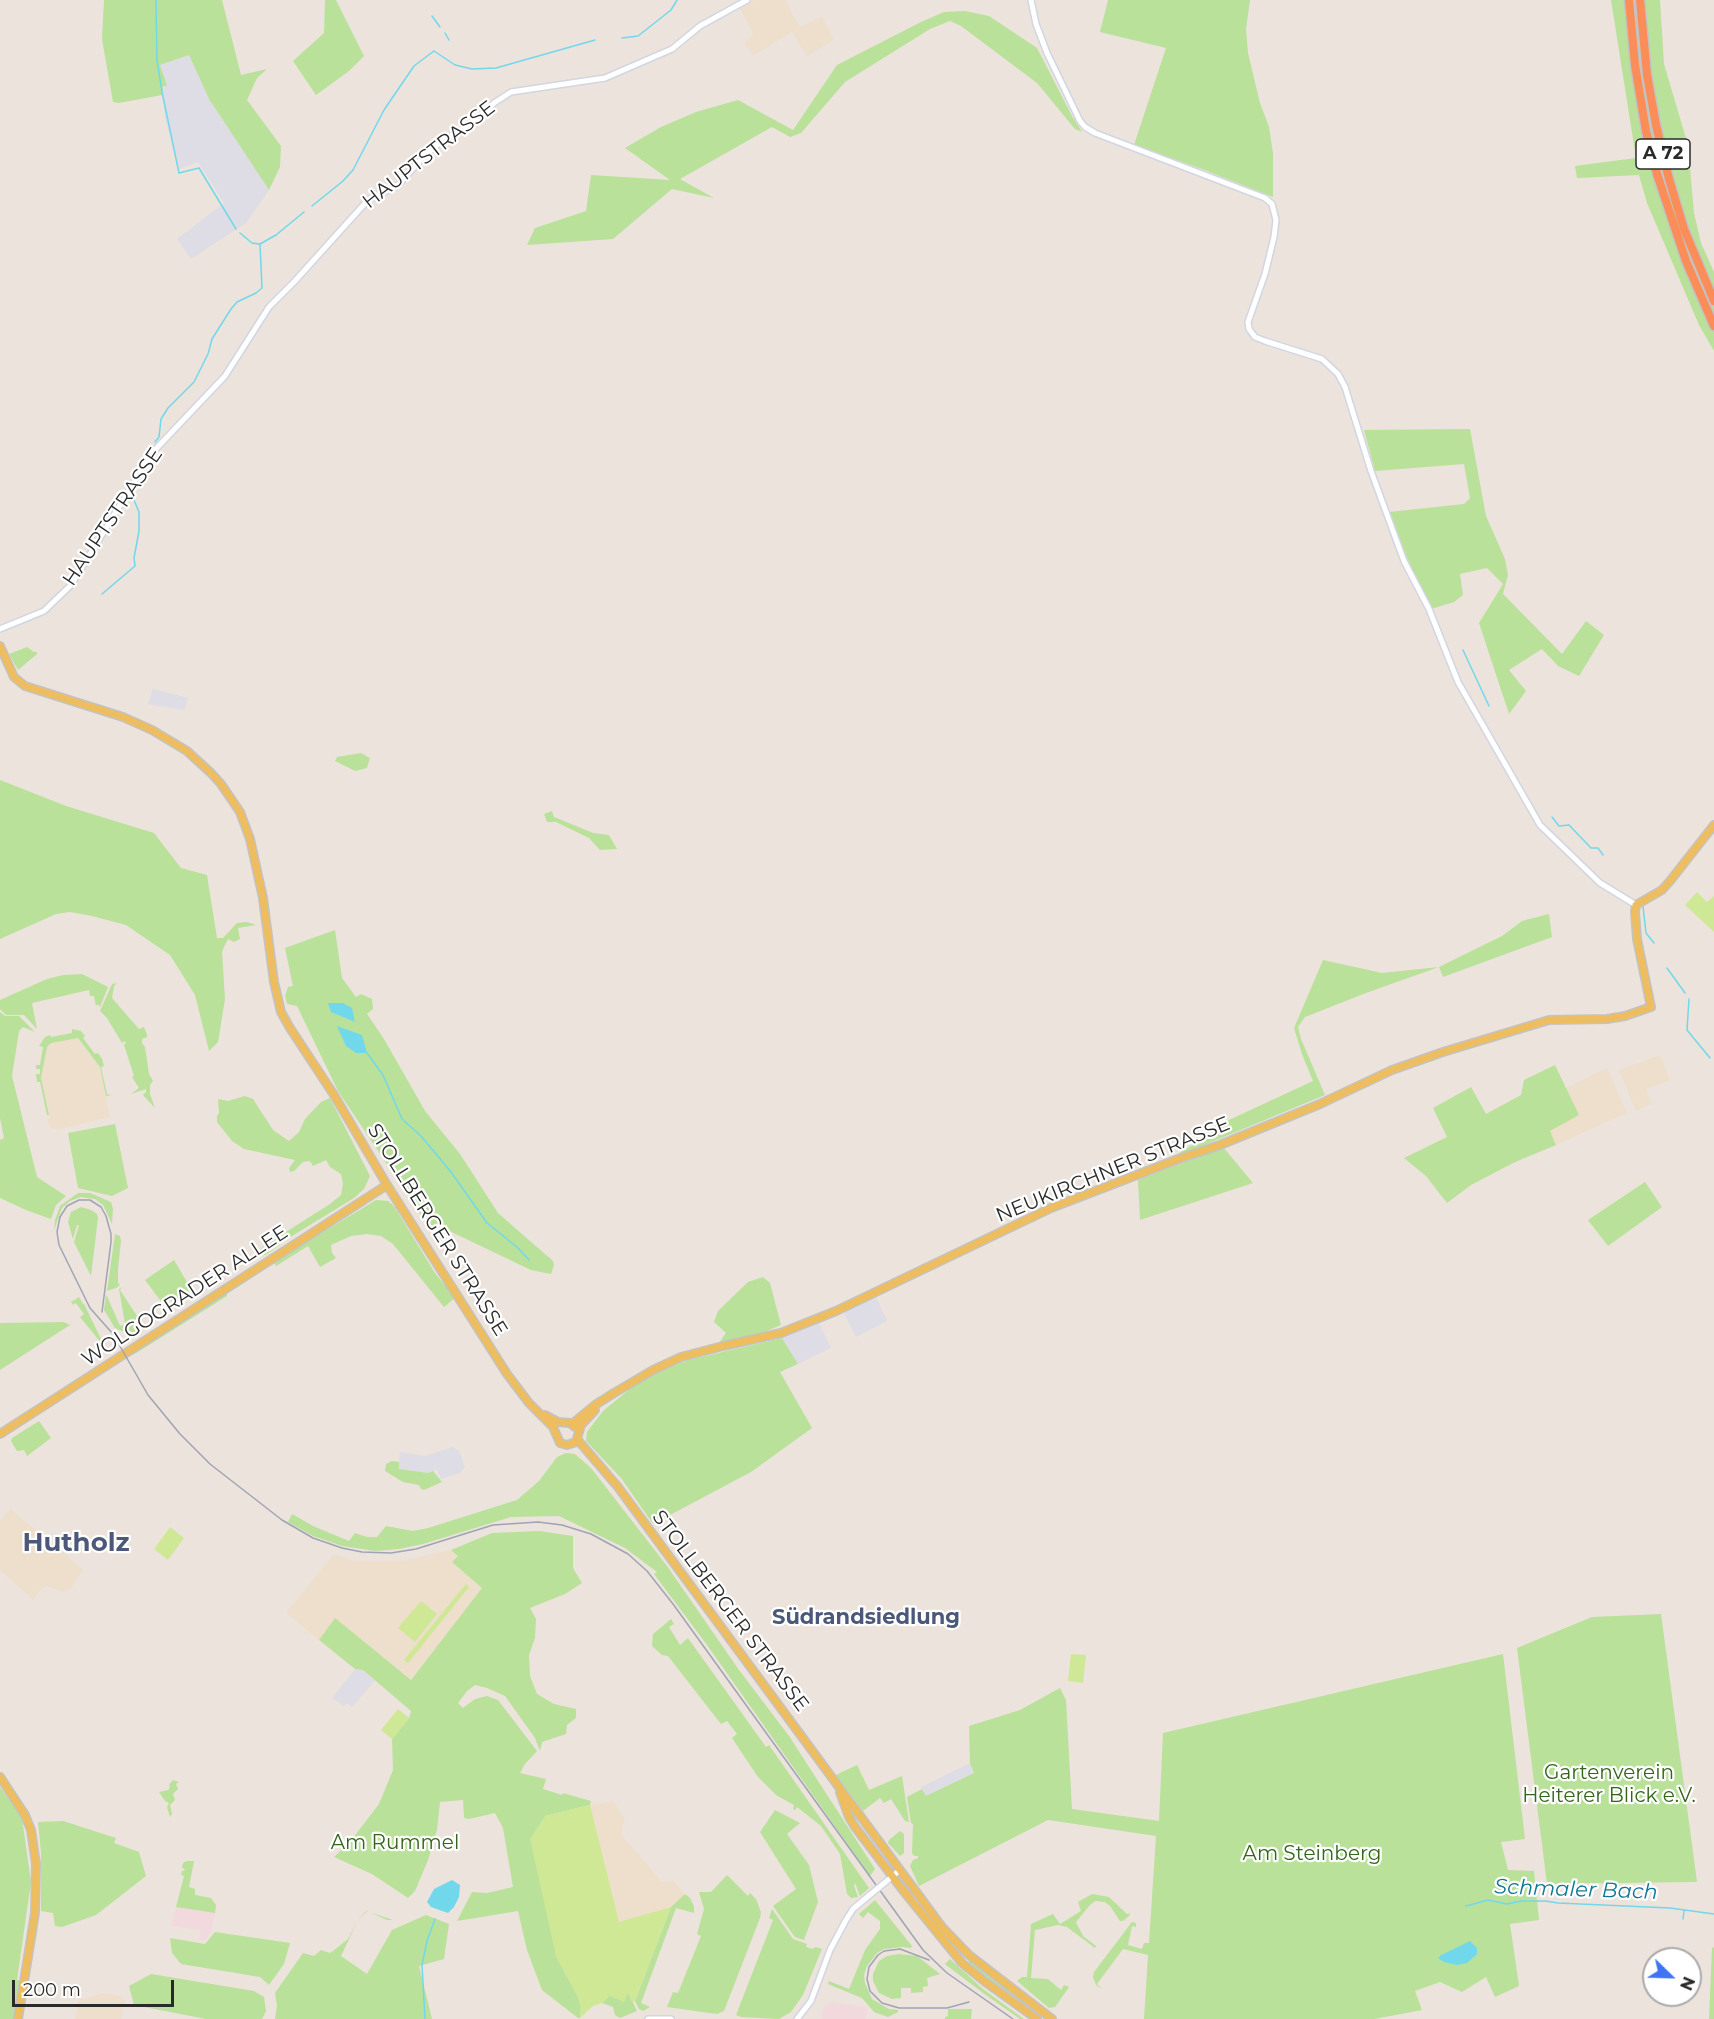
<!DOCTYPE html>
<html>
<head>
<meta charset="utf-8">
<style>
	body { margin:0 }
	#map { position:relative; width:1714px; height:2019px; overflow:hidden; background:#ece3dc; font-family:Montserrat,sans-serif }
	canvas { display:block }
	.north { position:absolute; left:1642px; top:1947px; width:60px; height:60px; box-sizing:border-box; background:#fff; border:2px solid #aaa; border-radius:50%; rotate:113deg; font-size:16px; font-weight:700; line-height:24px; text-align:center; color:#2a2a2a }
	.north::after { content:''; display:block; margin:auto; width:21px; height:27px; background:#3f74f5; clip-path:polygon(50% 0,100% 100%,50% 72%,0 100%) }
	.scale { position:absolute; left:12px; top:1980px; width:162px; height:27px; box-sizing:border-box; border:3px solid #2a2a2a; border-top:0; padding-left:8px; font-size:18px; line-height:21px; white-space:nowrap; color:#2a2a2a; -webkit-text-stroke:4px #fff; paint-order:stroke }
</style>
</head>
<body>
<div id="map">
<canvas width="1714" height="2019"></canvas>
<div class="north">N</div>
<div class="scale">200 m</div>
</div>
<script>
const c = document.querySelector('canvas').getContext('2d');
c.lineJoin = 'round';
function fillPath(path, color) {
  c.fillStyle = color;
  c.fill(path, 'evenodd');
}
function toPath(rows) {
  const path = new Path2D();
  for (const r of rows) {
    path.moveTo(r[0], r[1]);
    for (let i = 2; i < r.length; i += 2) path.lineTo(r[i], r[i + 1]);
  }
  return path;
}
function stroke(path, color, width, dash) {
  c.strokeStyle = color;
  c.lineWidth = width;
  c.lineCap = dash ? 'butt' : 'round';
  c.setLineDash(dash || []);
  c.stroke(path);
}
function drawText(font, color, halo, rows, align = 'center') {
  c.font = font + ' Montserrat,sans-serif';
  c.lineWidth = 4.5;
  c.setLineDash([]);
  c.textBaseline = 'middle';
  c.strokeStyle = halo;
  c.fillStyle = color;
  for (const [text, x, y, turn = 0] of rows) {
    c.save();
    c.translate(x, y);
    c.rotate((+turn || 0) * Math.PI / 180);
    c.textAlign = isNaN(turn) ? turn : align;
    if (halo) c.strokeText(text, 0, 0);
    c.fillText(text, 0, 0);
    c.restore();
  }
}
fillPath(toPath([
	[189,55,209,99,269,190,246,223,191,259,177,239,224,203,198,162,179,169,165,118,160,65],
	[153,689,188,698,184,710,148,704],
	[876,1297,887,1321,856,1337,843,1312],
	[819,1323,831,1348,798,1364,782,1338],
	[453,1447,459,1451,465,1467,460,1473,441,1479,437,1469,428,1473,398,1469,400,1452,425,1456],
	[355,1669,363,1670,375,1681,352,1707,347,1703,344,1706,332,1698],
	[970,1763,974,1773,926,1796,921,1787]
]), '#dedce4');
fillPath(toPath([
	[755,0,785,0,800,27,822,16,834,40,807,56,792,32,753,56,744,42,751,38,753,33,740,8],
	[77,1038,100,1067,110,1117,57,1130,51,1128,48,1123,47,1119,50,1118,41,1078,47,1047,51,1043],
	[1660,1055,1670,1080,1646,1089,1652,1104,1636,1111,1619,1070],
	[1607,1068,1627,1113,1556,1145,1550,1131,1579,1115,1566,1088],
	[10,1509,49,1540,83,1570,71,1588,63,1592,47,1586,41,1589,33,1600,0,1570,0,1521],
	[451,1550,458,1556,453,1563,483,1588,410,1680,335,1619,319,1640,286,1613,334,1554,353,1561,400,1561],
	[613,1801,625,1819,621,1834,662,1882,673,1881,685,1894,671,1907,619,1923,590,1805],
	[101,1993,121,1996,125,2001,121,2019,75,2019,79,1998,86,1999]
]), '#eddfcc');
fillPath(toPath([
	[176,1907,215,1913,212,1928,207,1939,199,1941,200,1930,171,1926],
	[829,2002,867,2007,865,2019,822,2019,823,2008,825,2005,828,2005]
]), '#f2d9dd');
fillPath(toPath([
	[104,0,222,0,241,75,267,69,257,78,247,100,281,146,280,167,269,190,209,99,189,55,160,65,167,86,163,86,162,95,119,103,113,102,102,39],
	[325,0,336,0,364,56,349,71,316,95,293,61,324,33],
	[1108,0,1250,0,1246,29,1248,53,1260,103,1269,127,1273,153,1273,197,1202,169,1134,145,1166,48,1100,32],
	[1611,0,1660,0,1664,64,1688,145,1694,213,1701,243,1714,272,1714,351,1699,325,1647,203,1639,175,1577,178,1575,166,1636,158],
	[965,11,989,16,1037,48,1072,116,1082,132,1075,129,1037,83,961,26,950,21,930,29,845,82,801,133,790,137,772,127,680,179,714,198,672,189,613,239,527,245,535,228,586,211,591,175,670,180,625,148,661,127,696,112,738,100,793,130,837,65,921,22,944,12],
	[1470,429,1486,516,1505,559,1508,575,1503,594,1562,654,1586,621,1604,635,1579,676,1558,666,1542,649,1509,670,1526,691,1509,714,1479,623,1503,584,1487,568,1460,574,1463,595,1454,602,1431,609,1408,560,1389,512,1464,504,1470,498,1464,464,1375,471,1364,430],
	[27,647,34,652,37,652,37,654,18,670,9,654],
	[361,753,370,758,367,768,355,771,335,761,337,757],
	[0,780,66,806,154,833,181,868,207,875,217,938,223,938,237,923,247,922,256,925,238,928,240,939,234,942,228,939,224,947,222,952,225,999,218,1042,209,1051,195,995,170,955,126,925,92,916,70,912,56,914,0,939],
	[552,811,554,817,593,833,609,835,617,849,600,850,589,838,556,822,547,822,544,814],
	[1549,914,1552,937,1443,977,1439,967,1366,993,1305,1017,1298,1027,1301,1039,1325,1095,1183,1154,1179,1153,1210,1134,1216,1126,1313,1081,1302,1054,1294,1028,1323,960,1382,973,1439,967,1502,936,1522,921],
	[335,930,342,978,356,997,361,994,372,999,373,1009,367,1014,384,1039,425,1111,460,1154,498,1213,553,1261,554,1265,551,1274,531,1270,441,1227,427,1224,338,1091,297,1006,287,1004,285,996,288,987,293,986,285,948],
	[82,974,108,987,100,1007,98,1004,96,1006,94,996,90,996,89,990,32,1003,37,1029,24,1015,6,1015,0,1009,0,1000,47,979,63,975],
	[117,983,114,986,112,998,139,1029,144,1027,147,1035,147,1037,142,1039,142,1043,145,1047,149,1074,153,1081,150,1085,150,1094,155,1108,143,1095,146,1092,146,1089,131,1094,139,1088,132,1077,134,1076,124,1045,126,1043,125,1041,122,1043,107,1018,100,1011,112,984],
	[0,1012,5,1016,19,1016,35,1032,23,1027,19,1031,12,1076,37,1177,66,1196,56,1205,51,1219,26,1210,0,1198,0,1140,4,1138,0,1118],
	[72,1029,81,1031,85,1036,83,1038,95,1054,98,1053,102,1059,104,1066,101,1067,107,1094,111,1095,106,1096,100,1067,78,1038,51,1043,47,1047,41,1078,49,1115,47,1115,40,1082,37,1082,36,1074,40,1074,40,1069,36,1069,36,1065,40,1065,43,1047,39,1046,45,1037,50,1035,51,1037,72,1033],
	[1555,1065,1579,1115,1550,1131,1556,1145,1515,1162,1471,1185,1447,1203,1426,1176,1404,1158,1447,1137,1433,1108,1471,1087,1486,1114,1521,1095,1524,1080],
	[245,1096,253,1099,273,1130,289,1141,299,1132,305,1119,321,1102,330,1098,370,1176,364,1189,354,1198,292,1236,267,1254,258,1257,256,1252,267,1244,330,1204,341,1195,343,1184,341,1174,330,1167,326,1160,313,1166,310,1161,303,1162,294,1171,290,1172,289,1168,295,1160,244,1149,232,1141,217,1122,217,1116,219,1113,218,1099,228,1101],
	[115,1124,128,1188,112,1196,78,1188,68,1133],
	[1223,1147,1253,1183,1140,1220,1138,1180],
	[1645,1182,1662,1207,1608,1246,1588,1220],
	[78,1193,90,1193,111,1202,113,1209,112,1224,103,1205,95,1199,81,1197,70,1201,62,1208,54,1230,55,1220,60,1206],
	[376,1200,388,1201,394,1206,435,1273,455,1298,444,1307,393,1244,381,1236,367,1234,351,1236,331,1245,332,1253,336,1258,320,1267,308,1246,276,1266,273,1262],
	[81,1207,91,1210,97,1214,98,1218,91,1276,74,1242,79,1225,77,1225,73,1239,68,1222,71,1212],
	[115,1234,120,1236,121,1241,118,1269,118,1283,120,1285,116,1288,107,1291],
	[174,1260,194,1294,183,1301,177,1299,165,1302,160,1300,145,1280],
	[763,1277,770,1283,781,1325,753,1337,719,1343,726,1333,714,1322,718,1311,748,1282],
	[122,1287,120,1290,139,1319,134,1320,132,1322,136,1327,136,1337,115,1328,104,1310,106,1294,120,1326,125,1324,119,1289],
	[227,1292,227,1296,133,1355,142,1347],
	[79,1297,83,1304,84,1304,106,1349,80,1317,84,1314,76,1303,73,1305,71,1302],
	[64,1322,70,1325,0,1370,0,1323],
	[782,1338,798,1364,780,1372,812,1428,751,1472,653,1524,621,1478,586,1441,587,1432,603,1411,631,1388,659,1371,688,1360],
	[39,1421,51,1438,27,1456,24,1450,17,1451,11,1441,12,1438],
	[566,1453,575,1454,591,1468,667,1566,739,1670,789,1736,875,1869,870,1876,707,1645,654,1574,657,1572,625,1548,559,1516,511,1517,423,1544,399,1549,375,1551,342,1546,313,1536,288,1522,292,1514,313,1526,349,1541,355,1533,367,1537,377,1537,386,1526,413,1531,428,1528,517,1500,539,1481,557,1457],
	[392,1461,399,1462,399,1469,428,1473,433,1471,442,1482,424,1490,421,1489,419,1485,403,1482,385,1471,386,1464],
	[539,1531,573,1536,573,1568,582,1583,565,1594,530,1608,536,1619,535,1638,529,1655,530,1676,537,1694,554,1704,576,1709,576,1718,567,1725,566,1734,542,1742,540,1751,535,1738,505,1696,487,1688,475,1685,467,1691,458,1703,463,1708,475,1699,487,1696,498,1700,537,1751,525,1764,520,1773,546,1779,543,1789,562,1795,563,1793,591,1801,590,1805,545,1816,556,1956,578,1997,581,2007,580,2018,578,2018,542,1990,527,1950,518,1911,457,1921,472,1892,487,1893,513,1887,503,1828,495,1813,469,1819,464,1818,463,1800,440,1802,437,1830,428,1860,415,1891,408,1898,372,1874,334,1857,350,1842,379,1804,393,1770,392,1739,409,1718,411,1711,363,1670,355,1669,319,1640,335,1618,411,1680,482,1588,452,1562,458,1556,451,1550,492,1533],
	[1661,1614,1697,1882,1547,1884,1517,1648,1592,1617],
	[671,1619,674,1624,669,1627,680,1645,688,1638,766,1747,769,1745,869,1888,860,1896,855,1883,854,1886,858,1897,851,1898,847,1894,840,1854,821,1826,797,1807,795,1810,793,1809,794,1805,776,1795,758,1777,732,1738,737,1734,727,1721,721,1724,668,1656,662,1655,652,1646,653,1634],
	[1503,1654,1525,1839,1501,1842,1508,1870,1534,1871,1539,1920,1510,1924,1519,1986,1495,1997,1486,1977,1462,1992,1440,1982,1415,1991,1422,2010,1374,2019,1144,2019,1148,1955,1123,1949,1097,1984,1102,1989,1096,1985,1093,1977,1094,1972,1132,1922,1136,1923,1136,1927,1132,1926,1128,1945,1142,1949,1144,1943,1149,1943,1156,1836,1048,1820,919,1886,910,1866,913,1860,918,1858,918,1856,914,1856,912,1853,913,1824,911,1823,907,1797,922,1789,926,1796,974,1773,970,1763,969,1726,1020,1710,1060,1688,1066,1700,1072,1809,1159,1821,1163,1733],
	[857,1765,869,1790,902,1776,909,1822,905,1821,891,1799,884,1803,880,1798,863,1811,836,1775],
	[173,1780,179,1782,176,1784,178,1789,173,1794,175,1800,170,1805,172,1814,170,1817,167,1807,169,1803,165,1801,159,1792,168,1790,170,1787,169,1785],
	[0,1787,22,1818,31,1882,17,1980,21,1981,14,2019,0,2019],
	[775,1810,800,1823,787,1834,809,1865,818,1902,804,1940,795,1937,792,1933,773,1906,796,1889,760,1832],
	[63,1821,116,1838,114,1843,139,1852,146,1876,96,1915,62,1927,55,1926,53,1913,41,1911,41,1852,38,1822],
	[900,1831,904,1834,904,1853,900,1856,888,1843,889,1840],
	[188,1861,194,1861,189,1887,195,1889,195,1895,211,1898,216,1905,215,1913,176,1907,184,1876,181,1875,182,1871,184,1871,185,1869,182,1868,182,1866,184,1862],
	[727,1875,748,1896,750,1893,756,1899,761,1912,760,1918,724,2011,717,2014,667,2007,673,1992,678,1993,701,1936,697,1934,704,1909,699,1892,711,1892],
	[685,1894,690,1898,694,1906,694,1913,676,1908,641,2003,650,2007,643,2011,639,2009,635,2001,671,1907],
	[1092,1894,1109,1897,1127,1914,1130,1913,1129,1916,1123,1921,1120,1921,1110,1906,1105,1902,1095,1901,1090,1905,1076,1922,1083,1936,1096,1946,1095,1948,1067,1927,1058,1925,1035,1930,1031,1978,1048,1979,1061,1990,1064,1985,1069,1987,1055,2007,1049,2008,1017,1981,1022,1977,1027,1977,1031,1924,1053,1914,1060,1924,1081,1911,1078,1902],
	[875,1900,912,1946,911,1948,902,1947,884,1949,877,1953,867,1966,864,1975,865,1983,872,1999,889,2009,898,2010,898,2012,888,2017,874,2012,862,1998,828,1984,829,1981,849,1989,865,1950,880,1929,880,1921,868,1912,863,1918,859,1914],
	[772,1909,793,1939,807,1944,806,1947,813,1949,815,1947,822,1949,803,1995,791,2012,779,2019,741,2017,736,2015,773,1920,769,1918],
	[366,1911,393,1920,387,1920,367,1911,357,1922,341,1956,367,1974,392,1930,426,1915,449,1924,444,1959,419,1966,432,2019,275,2019,277,2006,275,1993,303,1953,314,1956,321,1950,330,1953,333,1951,348,1939,357,1922],
	[215,1932,290,1943,284,1964,269,1985,260,1977,181,1964,172,1953,170,1938,205,1944],
	[1712,1947,1714,1948,1714,2019,1709,2019],
	[899,1954,917,1956,940,1974,927,1978,928,1986,923,1987,923,1992,911,1993,911,1988,901,1988,901,1998,892,1999,879,1993,873,1981,873,1974,879,1961,887,1956],
	[950,1959,983,1989,1024,2019,1020,2019,983,1993,945,1964],
	[969,1960,971,1961,1039,2013,1038,2015,1011,1995,995,1987,968,1964],
	[151,1974,254,1991,264,1997,266,2011,262,2019,206,2019,134,2005,129,1986],
	[628,1993,637,2011,620,2018,615,2015,613,2007,602,2003,609,1996],
	[948,2009,972,2009,971,2019,945,2019,945,2017,948,2016]
]), '#b9e199');
fillPath(toPath([
	[1697,892,1707,902,1714,896,1714,932,1685,905],
	[170,1527,184,1538,168,1560,154,1549],
	[466,1584,469,1587,408,1663,404,1660],
	[421,1601,437,1614,415,1642,398,1628],
	[1071,1654,1086,1655,1083,1683,1068,1681],
	[398,1709,409,1718,392,1739,381,1730],
	[590,1805,619,1922,671,1907,635,2001,633,2003,628,1993,624,2002,609,1996,602,2003,593,2006,580,2018,581,2007,578,1997,556,1956,530,1839,545,1816]
]), '#cee895');
fillPath(toPath([
	[328,1003,343,1003,352,1008,355,1022,331,1012],
	[337,1026,362,1035,367,1053,356,1053,346,1046],
	[452,1880,460,1885,459,1897,454,1907,448,1913,431,1907,427,1902,434,1889],
	[1470,1941,1477,1948,1477,1954,1467,1963,1457,1965,1444,1962,1438,1958,1441,1955]
]), '#71d8ec');
stroke(toPath([
	[156,0,157,60,162,92,179,173,199,168,236,229],
	[432,16,440,27],
	[445,33,449,40],
	[622,38,638,36,671,10,677,0],
	[312,206,343,181,353,170,384,110,414,66,434,51,455,65,472,69,496,68,595,40],
	[240,233,252,243,259,244],
	[155,442,159,437,161,419,168,408,194,382,208,354,212,339,231,309,237,302,256,293,262,288,260,244,276,235,304,212],
	[102,594,135,566,134,558,139,531,139,512,131,493],
	[1463,650,1489,706],
	[1552,817,1559,826,1569,825,1591,848,1598,848,1603,855],
	[1643,906,1646,933,1654,943],
	[1667,968,1685,993],
	[1689,999,1687,1030,1710,1058],
	[367,1053,383,1075,402,1119,421,1136,451,1172,487,1223,517,1247,529,1260],
	[1466,1906,1488,1900,1507,1904,1522,1901,1545,1901,1558,1903,1670,1908,1714,1914],
	[1683,1919,1684,1911],
	[425,2019,422,1965,427,1941,435,1919]
]), '#71d8ec', 1.5);
const minor = toPath([
	[1031,0,1036,24,1047,53,1080,121,1085,127,1095,133,1265,198,1272,204,1276,220,1274,237,1265,274,1248,322,1249,329,1255,337,1265,341,1322,359,1338,374,1345,387,1371,471,1404,561,1429,609,1458,682,1540,825,1600,883,1636,905],
	[0,629,44,611,71,585,152,453,225,376,269,307,294,282,368,200,398,185,424,156,442,141,472,124,482,116,494,103,511,92,605,78,672,49,700,26,747,0],
	[882,1885,900,1870],
	[648,2019,671,2019],
	[797,2019,811,2001,830,1950,846,1920,853,1909,866,1898]
]);
const major = toPath([
	[0,646,14,677,25,686,123,717,152,730,187,751,211,773,221,784,240,812,250,839,263,898,274,982,281,1012,290,1028,334,1095,387,1185,507,1374,529,1403,553,1427,560,1443,567,1445,576,1442,581,1425,595,1410],
	[545,1415,558,1422,570,1423,575,1427],
	[572,1424,595,1405,614,1393,653,1370,681,1357,723,1346,781,1333,836,1311,1051,1208,1181,1158,1220,1145,1320,1104,1392,1070,1443,1052,1549,1020,1607,1019,1625,1016,1651,1007,1637,939,1635,912,1636,905,1662,890,1670,881,1714,825],
	[0,1434,387,1185],
	[577,1439,618,1487,942,1927,969,1955,1052,2019],
	[0,1777,25,1815,31,1830,36,1864,35,1913,18,2019],
	[840,1792,849,1817,855,1827,902,1889,962,1963,984,1981,1037,2019]
]);
const highway = toPath([
	[1629,0,1635,65,1646,131,1657,174,1686,261,1714,326],
	[1640,0,1647,75,1656,125,1669,179,1684,229,1714,301]
]);
stroke(minor, '#d1d6e2', 8);
stroke(major, '#c3c3c3', 10);
stroke(highway, '#c3c3c3', 11);
stroke(minor, '#fff', 5);
stroke(major, '#edbd5f', 7);
stroke(highway, '#fa8d58', 8);
stroke(toPath([
	[102,1312,111,1242,111,1234,106,1216,101,1207,90,1200,79,1200,67,1206,60,1217,57,1232,59,1245,90,1308,113,1334,148,1395,180,1434,210,1464,282,1520,313,1538,342,1548,362,1552,391,1553,416,1549,493,1525,538,1522,562,1525,591,1534,628,1554,647,1571,673,1604,923,1950,947,1973,1013,2019],
	[929,1960,900,1949,884,1951,878,1955,869,1967,867,1979,870,1991,882,2003,899,2008,947,2008,969,2002]
]), '#9fa4b4', 1.5);
const minorBridge = toPath([
	[866,1898,882,1885]
]);
stroke(minorBridge, '#d1d6e2', 8, []);
stroke(minorBridge, '#fff', 5);
for (const [x, y, w] of [
	[1663,154,54]
]) {
  const box = new Path2D();
  box.roundRect(x - w / 2, y - 15, w, 30, 4.5);
  c.fillStyle = '#fff';
  c.fill(box);
  stroke(box, '#2a2a2a', 1.5);
}
drawText('bold 18px', '#2a2a2a', null, [
	["A 72",1663,154]
]);
drawText('20px', '#2a2a2a', '#fff', [
	["HAUPTSTRASSE",429,155,-38],
	["HAUPTSTRASSE",113,517,-56],
	["NEUKIRCHNER STRASSE",1113,1170,-22],
	["STOLLBERGER STRASSE",437,1230,58],
	["WOLGOGRADER ALLEE",185,1296,-33],
	["STOLLBERGER STRASSE",730,1611,53]
]);
drawText('20px', '#33651b', '#fff', [
	["Gartenverein",1609,1773],
	["Heiterer Blick e.V.",1609,1796],
	["Am Rummel",395,1843],
	["Am Steinberg",1312,1854]
]);
drawText('bold 21px', '#4b5879', '#fff', [
	["Südrandsiedlung",866,1618]
]);
drawText('italic 21px', '#107797', '#fff', [
	["Schmaler Bach",1576,1890,2]
]);
drawText('bold 26px', '#4b5879', '#fff', [
	["Hutholz",76,1543]
]);
</script>
</body>
</html>
